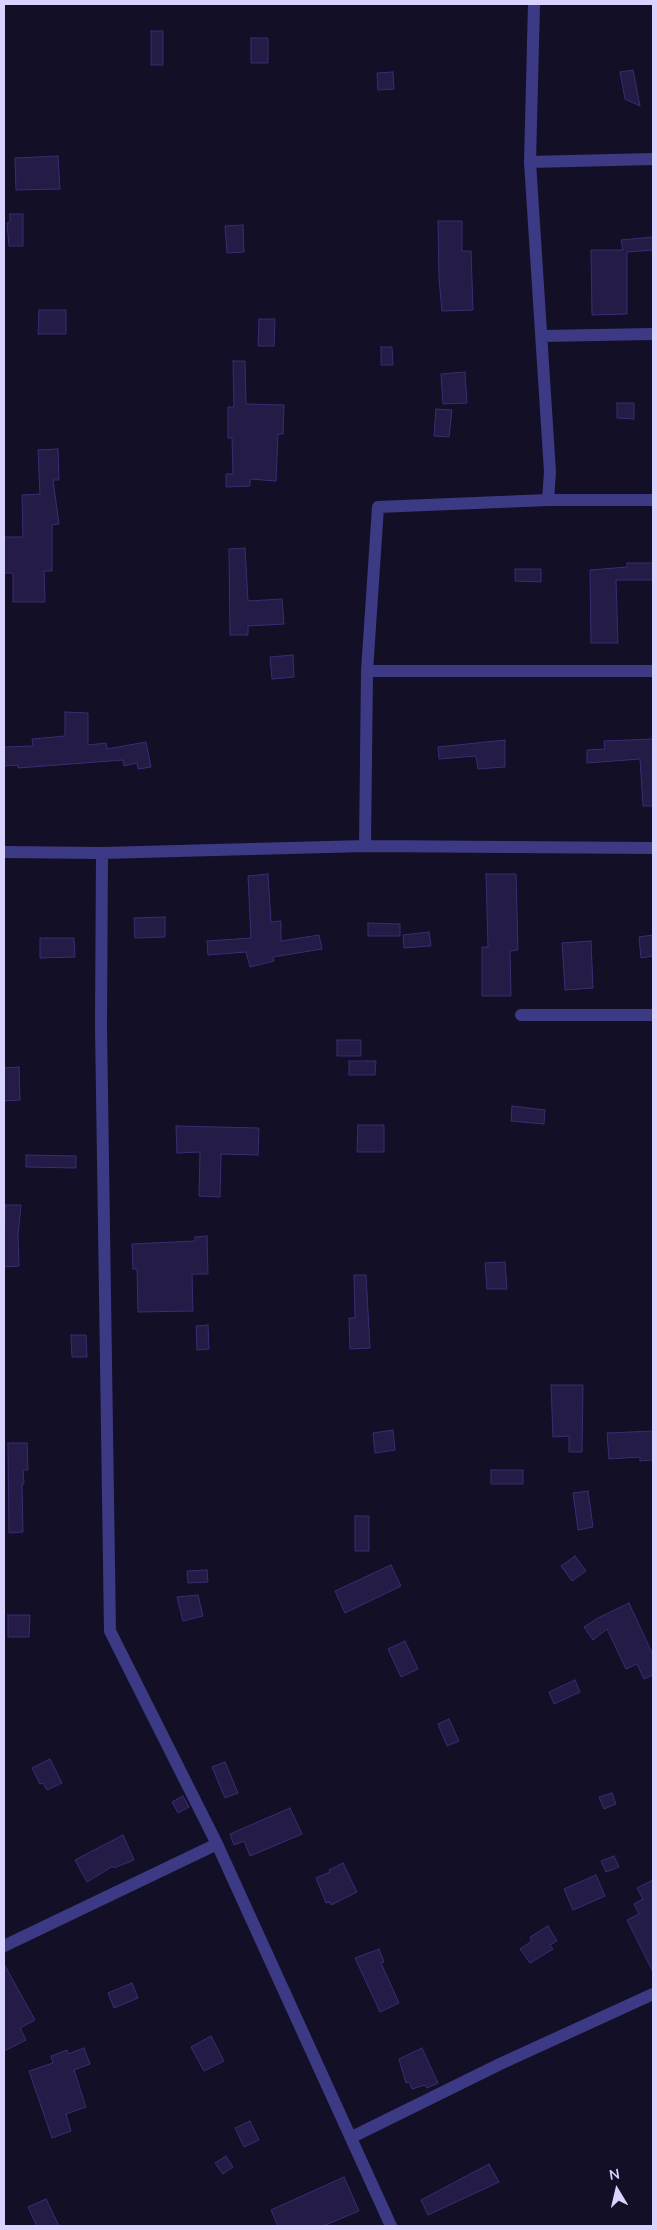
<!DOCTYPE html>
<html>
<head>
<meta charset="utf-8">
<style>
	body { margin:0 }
	#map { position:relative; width:657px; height:2230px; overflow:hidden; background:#130f26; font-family:"Nunito Sans",sans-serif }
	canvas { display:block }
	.frame { position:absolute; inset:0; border:5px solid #d9d4ff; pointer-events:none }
	.north { position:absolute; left:592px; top:2165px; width:50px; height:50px; -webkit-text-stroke:4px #130f26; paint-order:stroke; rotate:351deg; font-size:14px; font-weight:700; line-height:20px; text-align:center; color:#d9d4ff }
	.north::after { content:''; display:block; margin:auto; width:18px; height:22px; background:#d9d4ff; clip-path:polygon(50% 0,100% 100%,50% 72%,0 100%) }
</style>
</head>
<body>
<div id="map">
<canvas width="657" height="2230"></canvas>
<div class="frame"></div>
<div class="north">N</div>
</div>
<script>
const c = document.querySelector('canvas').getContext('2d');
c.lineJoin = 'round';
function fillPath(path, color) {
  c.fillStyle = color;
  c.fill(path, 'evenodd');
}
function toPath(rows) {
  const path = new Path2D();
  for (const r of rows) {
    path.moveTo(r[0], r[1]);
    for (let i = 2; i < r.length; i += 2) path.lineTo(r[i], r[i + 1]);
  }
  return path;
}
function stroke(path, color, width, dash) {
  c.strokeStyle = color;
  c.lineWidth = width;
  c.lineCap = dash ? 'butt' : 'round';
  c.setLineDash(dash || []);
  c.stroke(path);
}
const building = toPath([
	[151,31,163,31,163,65,151,65,151,31],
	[251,38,268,38,268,63,251,63,251,38],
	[633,70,640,106,625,99,620,72,633,70],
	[393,72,394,89,378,90,377,73,393,72],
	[58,156,60,189,16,190,15,158,58,156],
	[10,214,23,214,23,246,9,246,7,223,10,222,10,214],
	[438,221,462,221,462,251,471,251,473,310,442,311,439,278,438,221],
	[243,225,244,252,227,253,225,226,243,225],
	[653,237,653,250,627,252,627,314,592,315,591,250,623,250,621,240,653,237],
	[39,310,66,310,66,334,38,334,39,310],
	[259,319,275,319,274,346,258,346,259,319],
	[381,347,392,347,393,365,381,365,381,347],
	[233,361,245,361,246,404,284,405,283,434,278,434,276,481,250,479,250,486,226,487,226,474,233,474,232,438,228,438,228,407,234,407,233,361],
	[465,372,467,403,443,404,441,374,465,372],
	[617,403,634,403,634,419,617,418,617,403],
	[436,409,452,410,449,437,434,436,436,409],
	[58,449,59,480,53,480,59,524,52,525,52,571,44,571,45,602,13,602,13,573,4,573,4,537,23,537,22,495,40,494,38,450,58,449],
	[245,548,248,601,282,599,284,624,248,626,248,635,230,635,229,549,245,548],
	[627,563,653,563,653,580,616,580,618,643,591,643,590,570,627,567,627,563],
	[515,569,541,569,541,582,515,581,515,569],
	[293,655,294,677,272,679,270,657,293,655],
	[65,712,88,713,88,745,106,743,107,749,146,742,151,767,138,769,137,763,124,766,123,760,18,768,18,765,4,766,4,747,33,746,32,739,65,736,65,712],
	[653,739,653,806,643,806,640,759,587,763,587,750,605,749,604,741,653,739],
	[505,740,505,767,478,769,476,756,439,759,438,747,505,740],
	[268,874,271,922,281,921,281,941,319,935,322,949,273,957,274,961,250,967,246,952,208,955,207,941,251,938,248,876,268,874],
	[486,874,516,874,518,950,510,951,511,996,482,996,482,947,488,947,486,874],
	[165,917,165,937,135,938,134,918,165,917],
	[368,923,400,924,400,936,368,936,368,923],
	[429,932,431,946,404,948,403,935,429,932],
	[653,935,653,956,641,958,639,937,653,935],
	[40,938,74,938,75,957,40,958,40,938],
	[591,941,593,988,565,990,562,943,591,941],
	[337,1040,361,1040,361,1056,337,1056,337,1040],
	[349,1061,376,1061,375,1075,349,1075,349,1061],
	[19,1067,20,1100,4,1101,4,1068,19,1067],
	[512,1106,545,1110,544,1124,511,1121,512,1106],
	[358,1125,384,1125,384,1152,357,1152,358,1125],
	[176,1126,259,1128,258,1155,221,1154,220,1197,199,1196,200,1152,177,1153,176,1126],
	[26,1155,76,1156,76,1168,26,1167,26,1155],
	[5,1205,21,1205,18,1235,19,1266,4,1267,5,1205],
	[207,1236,208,1274,192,1274,193,1311,138,1312,137,1269,133,1269,132,1244,195,1241,195,1237,207,1236],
	[505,1262,507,1289,487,1289,485,1263,505,1262],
	[354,1275,366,1275,370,1348,350,1349,349,1318,355,1318,354,1275],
	[208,1325,209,1349,197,1350,196,1326,208,1325],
	[71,1335,86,1335,87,1357,72,1357,71,1335],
	[551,1385,583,1385,582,1452,569,1452,569,1436,553,1437,551,1385],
	[393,1430,395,1450,375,1453,373,1433,393,1430],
	[653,1431,653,1460,640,1461,640,1457,609,1459,607,1433,653,1431],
	[8,1443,27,1443,28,1470,23,1470,24,1484,22,1484,23,1532,9,1533,8,1443],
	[491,1470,523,1470,523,1484,491,1484,491,1470],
	[588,1491,593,1527,578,1530,573,1493,588,1491],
	[355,1516,369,1516,369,1551,355,1551,355,1516],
	[575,1556,586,1571,572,1581,561,1566,575,1556],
	[391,1565,401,1586,345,1613,335,1591,391,1565],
	[207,1570,208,1582,188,1583,187,1571,207,1570],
	[198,1595,203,1616,183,1621,177,1597,198,1595],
	[629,1603,653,1655,653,1675,644,1679,637,1664,626,1669,607,1629,593,1640,584,1627,598,1618,629,1603],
	[8,1615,30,1615,29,1637,8,1637,8,1615],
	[405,1641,418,1669,401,1677,388,1649,405,1641],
	[575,1680,580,1692,554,1704,549,1692,575,1680],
	[449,1719,459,1741,447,1746,438,1724,449,1719],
	[50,1759,62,1783,47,1790,43,1783,40,1784,32,1768,50,1759],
	[225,1762,238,1793,225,1798,212,1767,225,1762],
	[612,1793,616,1804,604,1809,599,1797,612,1793],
	[183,1796,189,1807,178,1813,172,1802,183,1796],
	[290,1808,302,1834,250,1856,244,1841,234,1845,230,1834,290,1808],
	[123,1835,134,1860,114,1868,113,1866,87,1882,75,1860,123,1835],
	[614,1856,619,1867,606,1872,601,1861,614,1856],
	[343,1863,357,1892,331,1905,330,1902,326,1903,316,1878,330,1872,329,1870,343,1863],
	[596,1875,605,1896,573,1910,564,1889,596,1875],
	[653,1880,653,1972,627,1920,639,1914,634,1904,643,1899,637,1888,653,1880],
	[548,1926,557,1941,550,1945,553,1949,530,1963,520,1949,532,1941,530,1937,548,1926],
	[379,1949,384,1962,381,1963,399,2003,380,2012,355,1958,379,1949],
	[4,1964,35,2020,20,2028,26,2040,4,2051,4,1964],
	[132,1983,138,1998,114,2008,108,1993,132,1983],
	[211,2036,224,2061,204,2071,191,2047,211,2036],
	[84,2048,90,2064,74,2070,86,2107,66,2114,71,2131,52,2138,29,2071,53,2063,51,2056,67,2050,68,2054,84,2048],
	[422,2048,438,2083,427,2088,425,2085,412,2089,409,2082,406,2083,399,2059,422,2048],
	[250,2121,259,2140,244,2147,235,2128,250,2121],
	[226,2156,233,2167,223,2174,215,2163,226,2156],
	[489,2164,499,2182,428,2215,421,2200,489,2164],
	[344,2177,359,2211,323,2226,278,2226,271,2210,344,2177],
	[46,2199,59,2226,37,2226,28,2207,46,2199]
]);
fillPath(building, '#241b47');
stroke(building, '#3b2d73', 1);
stroke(toPath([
	[534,4,530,162,550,472,548,500],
	[530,162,653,159],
	[541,336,653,334],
	[367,671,653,671],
	[365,846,367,671,378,507,548,500,653,500],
	[4,852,102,853,365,846,653,848],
	[102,853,101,1026,110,1631,217,1844,391,2226],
	[521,1015,653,1015],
	[4,1946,217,1844],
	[352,2137,500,2064,653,1994]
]), '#3d3a85', 12);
</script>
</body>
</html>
